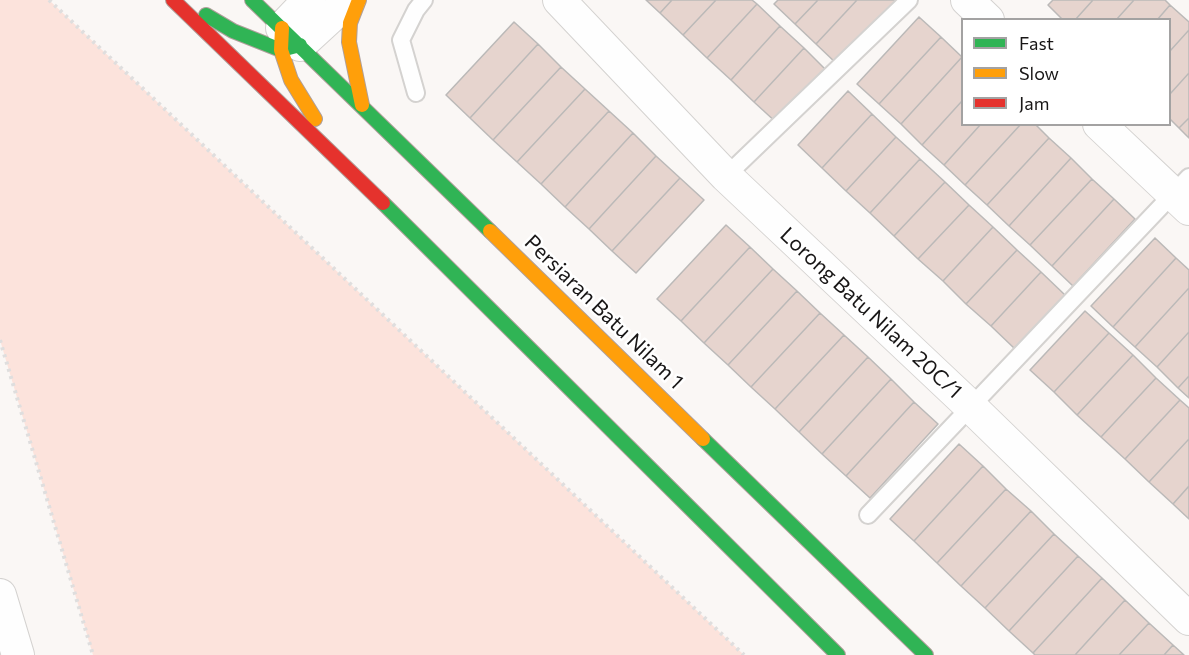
<!DOCTYPE html>
<html>
<head>
<meta charset="utf-8">
<style>
	body { margin:0 }
	#map { position:relative; width:1189px; height:655px; overflow:hidden; background:#faf7f5; font-family:Commissioner,sans-serif }
	canvas { display:block }
	.legend { position:absolute; left:961px; top:18px; width:210px; height:108px; box-sizing:border-box; background:#fff; border:2px solid #a3a2a2; margin:0; padding:8px 10px; list-style:none; font-size:18px; color:#181616 }
	.legend li { display:flex; align-items:center; gap:12px; height:30px }
	.legend b { width:30px; border:2px solid #a3a2a2 }
</style>
</head>
<body>
<div id="map">
<canvas width="1189" height="655"></canvas>
<ul class="legend">
<li><b style="height:8px;background:#30b455"></b>Fast</li>
<li><b style="height:8px;background:#ff9f0a"></b>Slow</li>
<li><b style="height:8px;background:#e5322d"></b>Jam</li>
</ul>
</div>
<script>
const c = document.querySelector('canvas').getContext('2d');
c.lineJoin = 'round';
function fillPath(path, color) {
  c.fillStyle = color;
  c.fill(path, 'evenodd');
}
function toPath(rows) {
  const path = new Path2D();
  for (const r of rows) {
    path.moveTo(r[0], r[1]);
    for (let i = 2; i < r.length; i += 2) path.lineTo(r[i], r[i + 1]);
  }
  return path;
}
function stroke(path, color, width, dash) {
  c.strokeStyle = color;
  c.lineWidth = width;
  c.lineCap = dash ? 'butt' : 'round';
  c.setLineDash(dash || []);
  c.stroke(path);
}
function drawText(font, color, halo, rows, align = 'center') {
  c.font = font + ' Commissioner,sans-serif';
  c.lineWidth = 5;
  c.setLineDash([]);
  c.textBaseline = 'middle';
  c.strokeStyle = halo;
  c.fillStyle = color;
  for (const [text, x, y, turn = 0] of rows) {
    c.save();
    c.translate(x, y);
    c.rotate((+turn || 0) * Math.PI / 180);
    c.textAlign = isNaN(turn) ? turn : align;
    if (halo) c.strokeText(text, 0, 0);
    c.fillText(text, 0, 0);
    c.restore();
  }
}
fillPath(toPath([
	[0,0,49,0,744,655,93,655,0,340]
]), '#fce3dc');
const building = toPath([
	[646,0,672,0,660,13,646,0],
	[672,0,716,0,683,35,660,13,672,0],
	[716,0,752,0,757,4,707,58,683,35,716,0],
	[778,0,818,0,795,24,774,4,778,0],
	[818,0,857,0,816,44,795,24,818,0],
	[857,0,897,0,838,65,816,44,857,0],
	[1053,0,1093,0,1075,20,1063,20,1048,5,1053,0],
	[1093,0,1134,0,1116,20,1075,20,1093,0],
	[1134,0,1165,0,1170,5,1157,20,1116,20,1134,0],
	[757,4,780,26,731,80,707,58,757,4],
	[1170,5,1189,22,1189,30,1170,51,1170,20,1157,20,1170,5],
	[919,17,941,37,879,104,857,84,919,17],
	[514,22,538,44,470,118,446,95,514,22],
	[780,26,804,48,754,102,731,80,780,26],
	[1189,30,1189,73,1170,94,1170,51,1189,30],
	[941,37,962,57,901,124,879,104,941,37],
	[538,44,561,67,493,140,470,118,538,44],
	[804,48,827,71,778,124,754,102,804,48],
	[962,57,962,101,922,145,901,124,962,57],
	[561,67,585,89,517,162,493,140,561,67],
	[1189,73,1189,118,1179,128,1170,119,1170,94,1189,73],
	[585,89,609,111,541,184,517,162,585,89],
	[848,91,872,114,822,168,798,145,848,91],
	[962,101,962,124,981,124,944,165,922,145,962,101],
	[609,111,633,133,565,207,541,184,609,111],
	[872,114,896,137,846,191,822,168,872,114],
	[1189,118,1189,138,1179,128,1189,118],
	[981,124,1021,124,965,185,944,165,981,124],
	[1021,124,1035,124,1049,138,987,205,965,185,1021,124],
	[633,133,656,156,589,229,565,207,633,133],
	[896,137,920,159,870,213,846,191,896,137],
	[1049,138,1071,158,1009,226,987,205,1049,138],
	[656,156,680,178,612,251,589,229,656,156],
	[1071,158,1092,179,1030,245,1009,226,1071,158],
	[920,159,945,182,894,236,870,213,920,159],
	[680,178,704,200,636,273,612,251,680,178],
	[1092,179,1114,199,1052,266,1030,245,1092,179],
	[945,182,969,205,918,259,894,236,945,182],
	[1114,199,1135,219,1073,286,1052,266,1114,199],
	[969,205,993,227,943,281,918,259,969,205],
	[726,225,750,247,681,321,657,299,726,225],
	[993,227,1017,250,966,304,943,281,993,227],
	[1155,238,1176,258,1113,327,1091,306,1155,238],
	[750,247,773,269,704,343,681,321,750,247],
	[1017,250,1041,272,991,326,966,304,1017,250],
	[1176,258,1189,270,1189,288,1135,347,1113,327,1176,258],
	[773,269,797,291,728,365,704,343,773,269],
	[1041,272,1065,295,1015,349,991,326,1041,272],
	[1189,288,1189,332,1157,367,1135,347,1189,288],
	[797,291,820,313,751,387,728,365,797,291],
	[1085,311,1109,333,1054,392,1030,370,1085,311],
	[820,313,844,335,775,409,751,387,820,313],
	[1189,332,1189,376,1178,388,1157,367,1189,332],
	[1109,333,1133,355,1077,415,1054,392,1109,333],
	[844,335,868,357,799,432,775,409,844,335],
	[1133,355,1156,378,1101,437,1077,415,1133,355],
	[868,357,891,379,822,454,799,432,868,357],
	[1189,376,1189,398,1178,388,1189,376],
	[1156,378,1180,400,1125,459,1101,437,1156,378],
	[891,379,914,402,846,476,822,454,891,379],
	[1180,400,1189,408,1189,439,1149,482,1125,459,1180,400],
	[914,402,938,424,870,498,846,476,914,402],
	[1189,439,1189,486,1173,504,1149,482,1189,439],
	[959,444,983,466,914,541,890,519,959,444],
	[983,466,1006,489,937,563,914,541,983,466],
	[1189,486,1189,519,1173,504,1189,486],
	[1006,489,1031,511,961,586,937,563,1006,489],
	[1031,511,1054,534,985,608,961,586,1031,511],
	[1054,534,1078,556,1009,631,985,608,1054,534],
	[1078,556,1102,578,1033,653,1009,631,1078,556],
	[1102,578,1125,600,1075,655,1035,655,1033,653,1102,578],
	[1125,600,1149,623,1119,655,1075,655,1125,600],
	[1149,623,1173,645,1164,655,1119,655,1149,623],
	[1173,645,1184,655,1164,655,1173,645]
]);
fillPath(building, '#e6d4ce');
stroke(building, '#bbb9b8', 1.5);
const lane = toPath([
	[416,93,401,40,416,10,424,0],
	[726,176,909,0],
	[868,515,1189,177]
]);
const street = toPath([
	[559,0,726,176,971,407,1189,619],
	[967,0,988,20],
	[282,28,309,0],
	[300,45,349,0],
	[1099,124,1189,209],
	[0,595,18,655]
]);
const fast = toPath([
	[252,0,490,231],
	[206,15,233,31,281,50,300,45],
	[383,203,838,655],
	[703,439,926,655]
]);
const slow = toPath([
	[359,0,350,23,349,42,362,105],
	[282,28,281,50,291,80,315,119],
	[490,231,703,439]
]);
const jam = toPath([
	[173,0,383,203]
]);
stroke(lane, '#d4d2d0', 20);
stroke(street, '#d4d2d0', 34);
stroke(fast, '#af9f9a', 16);
stroke(slow, '#af9f9a', 16);
stroke(jam, '#af9f9a', 16);
stroke(toPath([
	[49,0,744,655],
	[0,340,93,655]
]), '#dfdede', 4, [3, 4.5]);
stroke(lane, '#fefefe', 16);
stroke(street, '#fefefe', 32);
stroke(fast, '#30b455', 14);
stroke(slow, '#ff9f0a', 14);
stroke(jam, '#e5322d', 14);
drawText('21px', '#181616', '#fff', [
	["Persiaran Batu Nilam 1",604,312,44],
	["Lorong Batu Nilam 20C/1",871,313,43]
]);
</script>
</body>
</html>
